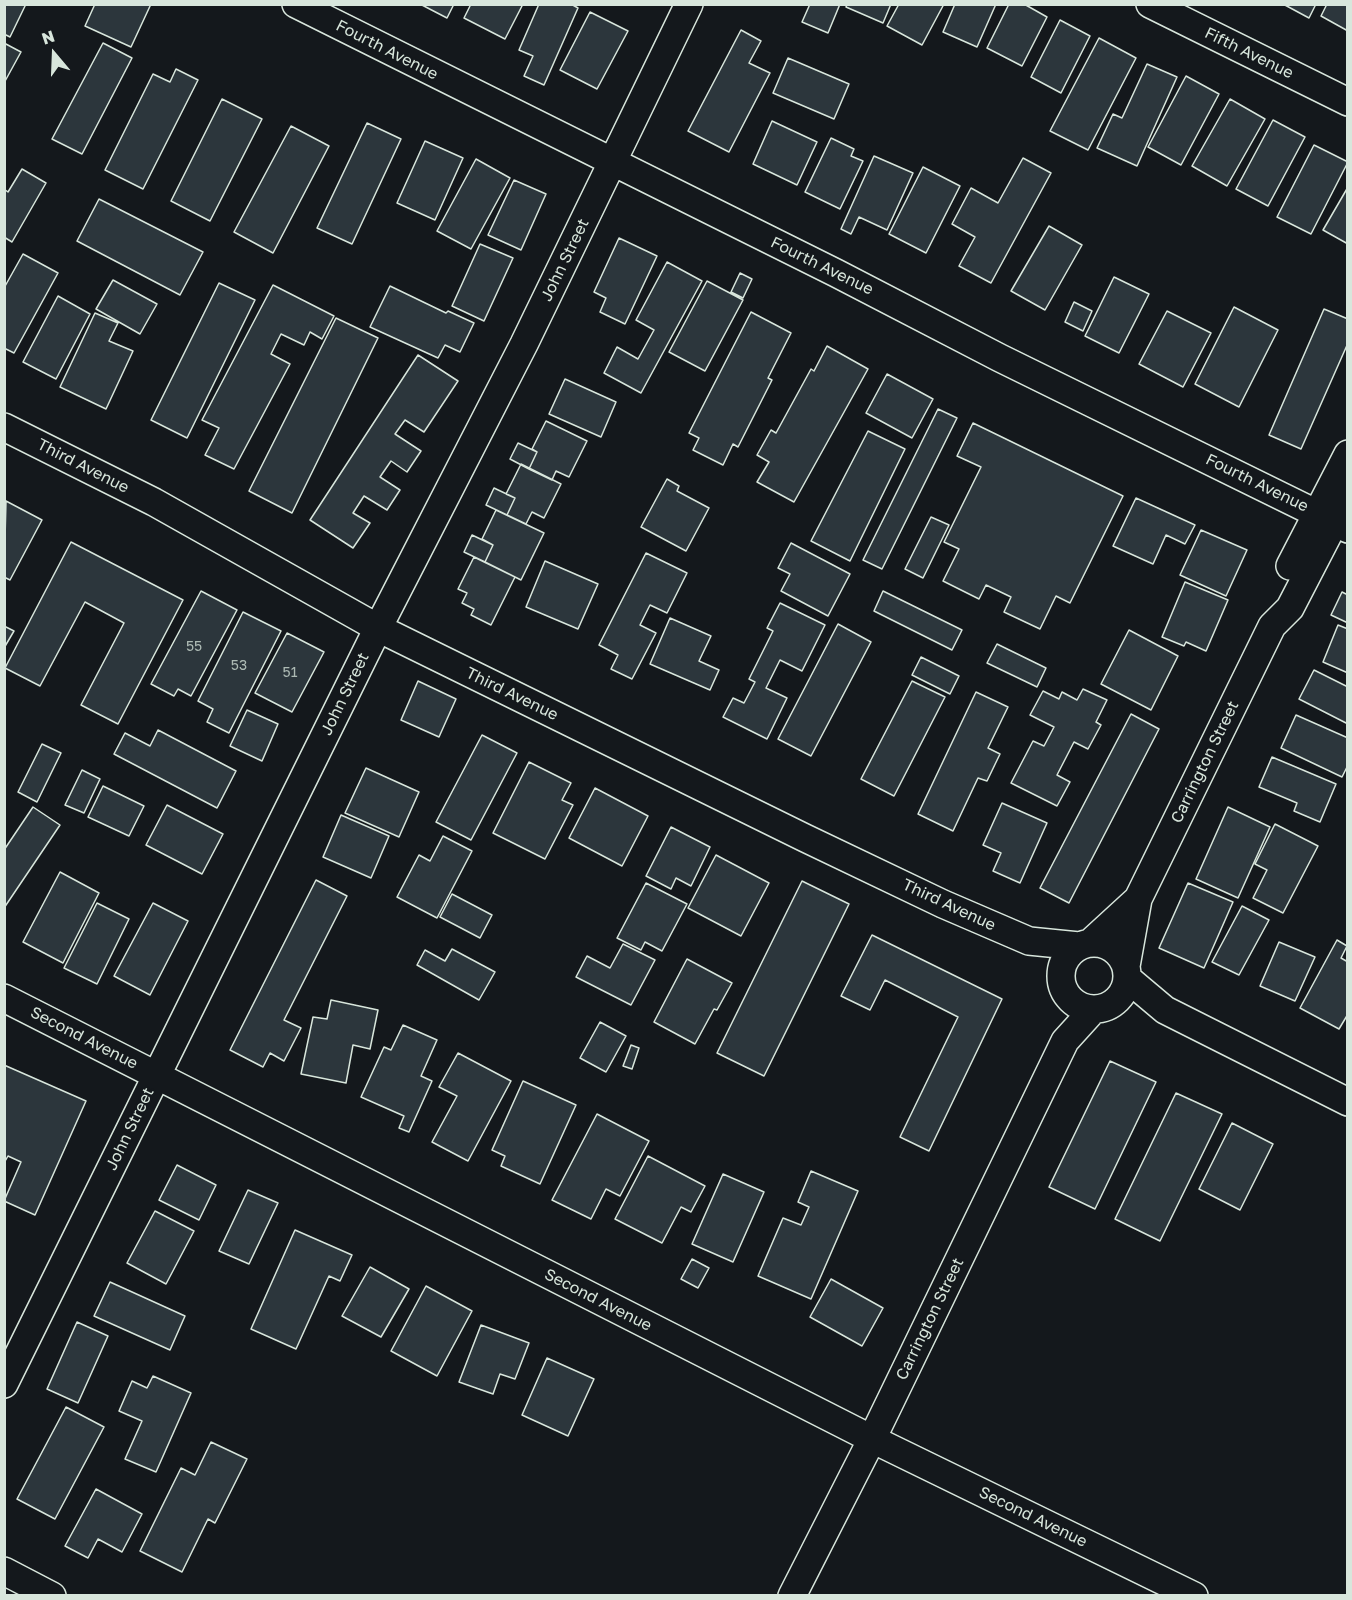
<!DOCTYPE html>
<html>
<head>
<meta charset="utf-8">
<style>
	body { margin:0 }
	#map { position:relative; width:1352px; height:1600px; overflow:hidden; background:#14181c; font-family:"Golos Text",sans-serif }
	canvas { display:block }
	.frame { position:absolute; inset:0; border:6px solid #d8e6dc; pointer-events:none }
	.north { position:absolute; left:24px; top:24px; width:60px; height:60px; -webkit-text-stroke:4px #14181c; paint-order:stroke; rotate:341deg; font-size:16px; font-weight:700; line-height:24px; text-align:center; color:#d8e6dc }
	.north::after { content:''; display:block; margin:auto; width:21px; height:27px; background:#d8e6dc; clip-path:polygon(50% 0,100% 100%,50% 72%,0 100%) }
</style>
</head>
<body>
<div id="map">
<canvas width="1352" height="1600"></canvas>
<div class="frame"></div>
<div class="north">N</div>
</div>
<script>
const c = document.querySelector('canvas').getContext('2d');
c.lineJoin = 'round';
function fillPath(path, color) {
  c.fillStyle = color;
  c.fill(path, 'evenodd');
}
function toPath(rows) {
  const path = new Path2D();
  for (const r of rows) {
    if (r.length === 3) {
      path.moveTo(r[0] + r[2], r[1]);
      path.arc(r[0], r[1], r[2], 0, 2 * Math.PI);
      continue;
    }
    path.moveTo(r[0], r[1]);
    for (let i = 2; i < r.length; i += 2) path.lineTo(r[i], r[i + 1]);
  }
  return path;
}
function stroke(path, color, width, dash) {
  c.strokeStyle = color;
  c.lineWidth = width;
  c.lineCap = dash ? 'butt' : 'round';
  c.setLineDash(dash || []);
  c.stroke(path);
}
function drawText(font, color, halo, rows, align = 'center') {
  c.font = font + ' "Golos Text",sans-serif';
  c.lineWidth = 4.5;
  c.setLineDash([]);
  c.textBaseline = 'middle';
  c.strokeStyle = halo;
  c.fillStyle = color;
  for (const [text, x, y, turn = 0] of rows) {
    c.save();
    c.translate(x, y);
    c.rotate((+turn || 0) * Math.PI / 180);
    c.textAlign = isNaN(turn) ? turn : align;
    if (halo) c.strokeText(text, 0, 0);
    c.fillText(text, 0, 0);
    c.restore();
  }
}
const building = toPath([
	[4,4,26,4,10,37,4,34,4,4],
	[95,4,151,4,131,47,85,26,95,4],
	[420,4,454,4,447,18,420,4],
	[471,4,523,4,505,39,464,18,471,4],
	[539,4,571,4,578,8,544,85,524,76,533,56,519,50,539,4],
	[810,4,840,4,828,33,802,22,810,4],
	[847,4,891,4,883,23,846,7,847,4],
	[899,4,944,4,922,45,887,26,899,4],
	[955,4,996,4,977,47,943,32,955,4],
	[1009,4,1024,4,1047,17,1022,66,987,48,1009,4],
	[1283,4,1316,4,1309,18,1283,4],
	[1327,4,1348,4,1348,31,1321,16,1327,4],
	[590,12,628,31,597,89,560,70,590,12],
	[1060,20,1090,36,1061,93,1031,77,1060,20],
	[741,30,761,41,749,63,770,73,729,152,688,131,741,30],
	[1099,38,1136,58,1088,150,1050,131,1099,38],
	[4,43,21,52,4,83,4,43],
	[103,43,132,58,82,154,52,139,103,43],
	[788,58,849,84,834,119,773,93,788,58],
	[1147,64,1177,77,1137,166,1097,148,1113,114,1122,118,1147,64],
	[176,69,198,80,143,189,105,170,153,74,170,82,176,69],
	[1186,76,1219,94,1181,165,1148,147,1186,76],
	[222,99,262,119,210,221,171,201,222,99],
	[1230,99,1265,119,1227,186,1192,166,1230,99],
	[1273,120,1305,137,1268,206,1236,189,1273,120],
	[772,121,817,142,797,185,753,164,772,121],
	[367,123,401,139,352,244,317,228,367,123],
	[291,126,329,146,273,253,234,232,291,126],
	[831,138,854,149,851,156,863,161,840,209,805,192,831,138],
	[425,141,463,158,435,220,397,203,425,141],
	[1314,145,1348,162,1311,234,1277,217,1314,145],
	[874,156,913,173,887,230,859,217,851,234,841,229,874,156],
	[1023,158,1051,173,991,283,959,266,975,237,952,224,971,188,998,203,1023,158],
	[476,159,510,178,471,249,437,231,476,159],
	[923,167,960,186,926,253,889,234,923,167],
	[22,169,46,183,12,242,4,237,4,189,8,192,22,169],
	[514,180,546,194,521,250,488,235,514,180],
	[1348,187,1348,244,1323,230,1348,187],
	[99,199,203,252,180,295,77,241,99,199],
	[1049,226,1082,245,1045,310,1011,291,1049,226],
	[619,238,657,256,625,324,600,312,606,298,594,292,619,238],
	[480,244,513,258,484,321,452,306,480,244],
	[23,254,58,273,14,353,4,348,4,288,23,254],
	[667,262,702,281,641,393,604,373,617,347,638,359,654,330,636,320,667,262],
	[740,273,752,279,743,298,731,292,740,273],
	[1114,277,1149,294,1119,353,1085,336,1114,277],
	[113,280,157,304,140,334,96,309,113,280],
	[707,281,743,300,705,371,669,352,707,281],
	[219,283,255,300,187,438,151,420,219,283],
	[273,285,334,316,322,339,310,332,304,345,281,334,271,354,290,364,234,469,205,455,219,428,202,420,273,285],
	[390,286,446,313,448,311,474,323,460,352,445,345,438,358,370,327,390,286],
	[58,296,90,314,56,379,23,362,58,296],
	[1074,302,1092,311,1083,331,1065,322,1074,302],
	[1234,307,1278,330,1239,407,1195,384,1234,307],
	[1324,309,1348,319,1348,343,1301,449,1269,435,1324,309],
	[1167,311,1211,333,1183,387,1139,364,1167,311],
	[751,312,791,333,768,378,772,380,738,447,733,444,723,465,693,450,699,438,689,433,751,312],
	[95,313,118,323,109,341,133,351,106,409,60,387,95,313],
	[336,318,378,338,292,513,249,491,336,318],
	[827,346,868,369,794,502,757,482,769,462,757,455,771,430,776,433,811,369,814,371,827,346],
	[418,355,458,381,424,432,405,420,395,434,421,451,407,472,391,461,380,477,400,490,387,510,364,496,353,513,370,523,353,548,310,520,418,355],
	[887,374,933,399,912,438,866,413,887,374],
	[565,379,616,402,601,437,549,414,565,379],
	[938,409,957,418,882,569,863,560,938,409],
	[546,421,587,441,569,477,556,471,552,480,529,469,537,452,532,449,546,421],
	[973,423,1123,496,1070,603,1056,596,1040,629,1004,612,1011,597,986,585,979,599,943,581,959,549,944,542,981,467,957,456,973,423],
	[868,431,905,449,850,561,811,541,868,431],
	[518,443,537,452,529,469,510,459,518,443],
	[521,464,561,484,544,518,532,512,526,524,507,515,515,498,506,494,521,464],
	[667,479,679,486,677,491,709,508,686,551,641,527,667,479],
	[494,488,515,498,507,515,486,505,494,488],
	[1136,498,1195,525,1185,544,1166,535,1153,564,1113,546,1136,498],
	[6,501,42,520,10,580,4,577,6,501],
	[496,510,544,533,521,580,485,562,493,545,482,539,496,510],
	[931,517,949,525,923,578,905,569,931,517],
	[1201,530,1247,550,1226,596,1180,575,1201,530],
	[472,535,493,545,485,562,464,552,472,535],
	[71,542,183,600,118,724,81,705,124,623,85,602,40,686,5,668,71,542],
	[791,543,850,574,828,616,781,591,790,574,778,568,791,543],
	[646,553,687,573,667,613,650,605,640,625,656,633,632,679,611,669,618,655,599,645,646,553],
	[474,557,515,577,491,625,471,615,474,609,462,603,467,593,458,589,474,557],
	[545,561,598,584,578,629,526,607,545,561],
	[1185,582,1228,600,1206,651,1186,642,1184,646,1162,637,1185,582],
	[201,591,237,610,191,696,178,689,174,696,151,684,201,591],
	[883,591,962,630,952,650,874,611,883,591],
	[1342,592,1348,595,1348,623,1331,615,1342,592],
	[780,603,825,625,802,671,780,660,766,688,787,698,767,739,723,717,733,698,744,703,755,682,749,679,773,631,767,628,780,603],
	[243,612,281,631,229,733,207,722,213,709,198,701,243,612],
	[670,618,711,636,699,661,719,670,710,690,650,664,670,618],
	[838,624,871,642,811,756,778,739,838,624],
	[1338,625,1348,629,1348,673,1323,662,1338,625],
	[4,626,14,631,4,648,4,626],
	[1129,630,1178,656,1151,710,1101,684,1129,630],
	[287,633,324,652,292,712,255,693,287,633],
	[997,644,1046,668,1037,687,987,663,997,644],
	[921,657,959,676,950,694,912,675,921,657],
	[1314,670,1348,687,1348,724,1299,699,1314,670],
	[418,681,456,699,439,737,401,720,418,681],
	[912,681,945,697,894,796,861,779,912,681],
	[1083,689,1107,700,1096,722,1101,725,1088,749,1074,742,1057,775,1070,782,1057,806,1011,783,1033,741,1044,746,1054,727,1030,715,1043,691,1059,699,1062,692,1077,700,1083,689],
	[976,692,1008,707,988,748,1000,754,987,781,978,778,953,831,918,814,976,692],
	[247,710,278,724,262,761,230,746,247,710],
	[1131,714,1159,729,1069,903,1040,888,1131,714],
	[1296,715,1348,738,1348,765,1342,777,1281,748,1296,715],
	[158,730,236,771,217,808,114,754,125,733,150,746,158,730],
	[482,735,517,753,471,840,436,822,482,735],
	[42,744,61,753,37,802,18,792,42,744],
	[1272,757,1336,784,1320,822,1294,811,1297,803,1259,787,1272,757],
	[529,762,571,783,562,800,573,805,545,859,493,833,529,762],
	[366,768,419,792,399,837,345,813,366,768],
	[82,770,100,779,84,813,65,805,82,770],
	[103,786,144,806,129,836,88,817,103,786],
	[595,788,648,816,622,866,569,838,595,788],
	[1002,803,1047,823,1020,883,993,871,1001,853,983,845,1002,803],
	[167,805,223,834,202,874,146,845,167,805],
	[33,807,60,825,4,908,4,850,33,807],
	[1228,807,1270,827,1238,898,1196,879,1228,807],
	[341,815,389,836,371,878,323,857,341,815],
	[1275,824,1318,846,1283,913,1253,898,1267,870,1255,864,1275,824],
	[671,827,710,847,691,886,676,878,671,889,646,876,671,827],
	[443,836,472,851,437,918,397,897,419,855,430,861,443,836],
	[716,855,769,883,741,936,688,908,716,855],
	[60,872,99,893,63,963,23,942,60,872],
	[316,880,347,896,284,1020,301,1028,284,1061,270,1053,263,1067,230,1050,316,880],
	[802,881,849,904,764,1076,717,1053,802,881],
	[646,883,687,904,662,951,645,942,641,950,617,938,646,883],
	[1188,883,1233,902,1204,968,1159,948,1188,883],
	[452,894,492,915,480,938,440,917,452,894],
	[97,903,129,919,97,984,64,968,97,903],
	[153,903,188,921,150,995,114,976,153,903],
	[1242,906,1269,920,1239,975,1212,962,1242,906],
	[872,935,1002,999,929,1151,900,1137,958,1017,885,980,870,1010,841,996,872,935],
	[1337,940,1347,946,1341,958,1348,962,1348,1014,1339,1029,1300,1008,1337,940],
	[1279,942,1315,957,1295,1001,1260,986,1279,942],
	[623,944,655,960,631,1005,576,977,587,956,610,968,623,944],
	[452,949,495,972,479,1000,417,965,425,950,445,961,452,949],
	[687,959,732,983,717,1010,714,1009,695,1044,654,1022,687,959],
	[331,1000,378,1010,370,1049,353,1045,346,1083,301,1074,313,1017,327,1019,331,1000],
	[600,1022,626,1036,606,1072,580,1058,600,1022],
	[403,1025,437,1040,421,1076,432,1081,409,1132,399,1128,404,1116,361,1097,384,1047,391,1050,403,1025],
	[631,1045,639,1048,632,1069,623,1066,631,1045],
	[458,1053,511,1081,468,1161,432,1142,457,1096,439,1087,458,1053],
	[1110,1061,1156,1082,1095,1209,1049,1187,1110,1061],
	[4,1065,86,1101,35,1215,4,1201,21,1162,8,1156,4,1163,4,1065],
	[523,1081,576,1105,540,1184,501,1166,505,1156,492,1150,523,1081],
	[1176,1093,1222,1114,1160,1241,1115,1219,1176,1093],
	[597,1114,649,1141,620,1196,606,1189,591,1219,552,1200,597,1114],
	[1232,1123,1273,1144,1240,1210,1199,1189,1232,1123],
	[648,1156,705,1186,691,1212,681,1207,662,1243,615,1219,648,1156],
	[177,1165,216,1185,199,1220,159,1200,177,1165],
	[811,1171,858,1191,811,1299,758,1276,783,1218,801,1225,809,1207,798,1202,811,1171],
	[723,1174,764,1192,733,1262,692,1244,723,1174],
	[248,1190,278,1203,249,1264,219,1251,248,1190],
	[155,1211,194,1231,166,1284,127,1263,155,1211],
	[295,1230,352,1255,340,1281,329,1276,296,1349,251,1329,295,1230],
	[692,1259,709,1268,698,1288,681,1279,692,1259],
	[370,1267,409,1289,381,1337,342,1316,370,1267],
	[831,1279,883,1308,862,1346,810,1317,831,1279],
	[110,1282,185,1316,170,1350,94,1316,110,1282],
	[426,1286,472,1311,437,1376,391,1351,426,1286],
	[77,1322,108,1336,78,1403,47,1389,77,1322],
	[481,1325,529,1343,515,1379,500,1374,493,1394,459,1382,481,1325],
	[547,1358,594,1379,568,1436,522,1415,547,1358],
	[153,1376,191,1393,156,1472,125,1459,142,1421,119,1411,132,1381,147,1388,153,1376],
	[66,1407,104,1427,55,1519,17,1499,66,1407],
	[211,1442,247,1459,215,1523,208,1519,182,1572,140,1551,181,1468,195,1475,211,1442],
	[96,1489,142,1514,122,1552,98,1539,88,1558,65,1546,96,1489]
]);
fillPath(building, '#2c363c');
stroke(building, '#d8e6dc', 1.5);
const minor = toPath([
	[296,4,836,273,1000,358,1348,529],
	[1150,4,1348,102],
	[4,427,154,502,378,628,805,838,943,904,1029,941,1079,946],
	[1290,566,1348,454],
	[1090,943,1138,899],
	[1094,976,33],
	[1126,966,1138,899,1272,626,1290,608,1348,496],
	[1127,978,1165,1010,1348,1102],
	[4,998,872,1439,1194,1596],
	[4,1384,378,628,524,344,689,4],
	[4,1571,52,1596],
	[792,1596,872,1439,1065,1041,1094,1009]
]);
stroke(minor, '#d8e6dc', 30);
stroke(minor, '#14181c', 27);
drawText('14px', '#adbab4', null, [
	["55",194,647],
	["53",239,666],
	["51",290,673]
]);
drawText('16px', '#d8e6dc', '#14181c', [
	["Fourth Avenue",387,50,27],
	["Fifth Avenue",1249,53,26],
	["John Street",565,260,-64],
	["Fourth Avenue",822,266,26],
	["Third Avenue",83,466,27],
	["Fourth Avenue",1257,483,26],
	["John Street",345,694,-64],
	["Third Avenue",512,694,26],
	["Carrington Street",1205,762,-64],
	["Third Avenue",949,905,25],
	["Second Avenue",84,1038,27],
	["John Street",130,1129,-64],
	["Second Avenue",598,1300,27],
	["Carrington Street",930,1319,-64],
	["Second Avenue",1033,1517,26]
]);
</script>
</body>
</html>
